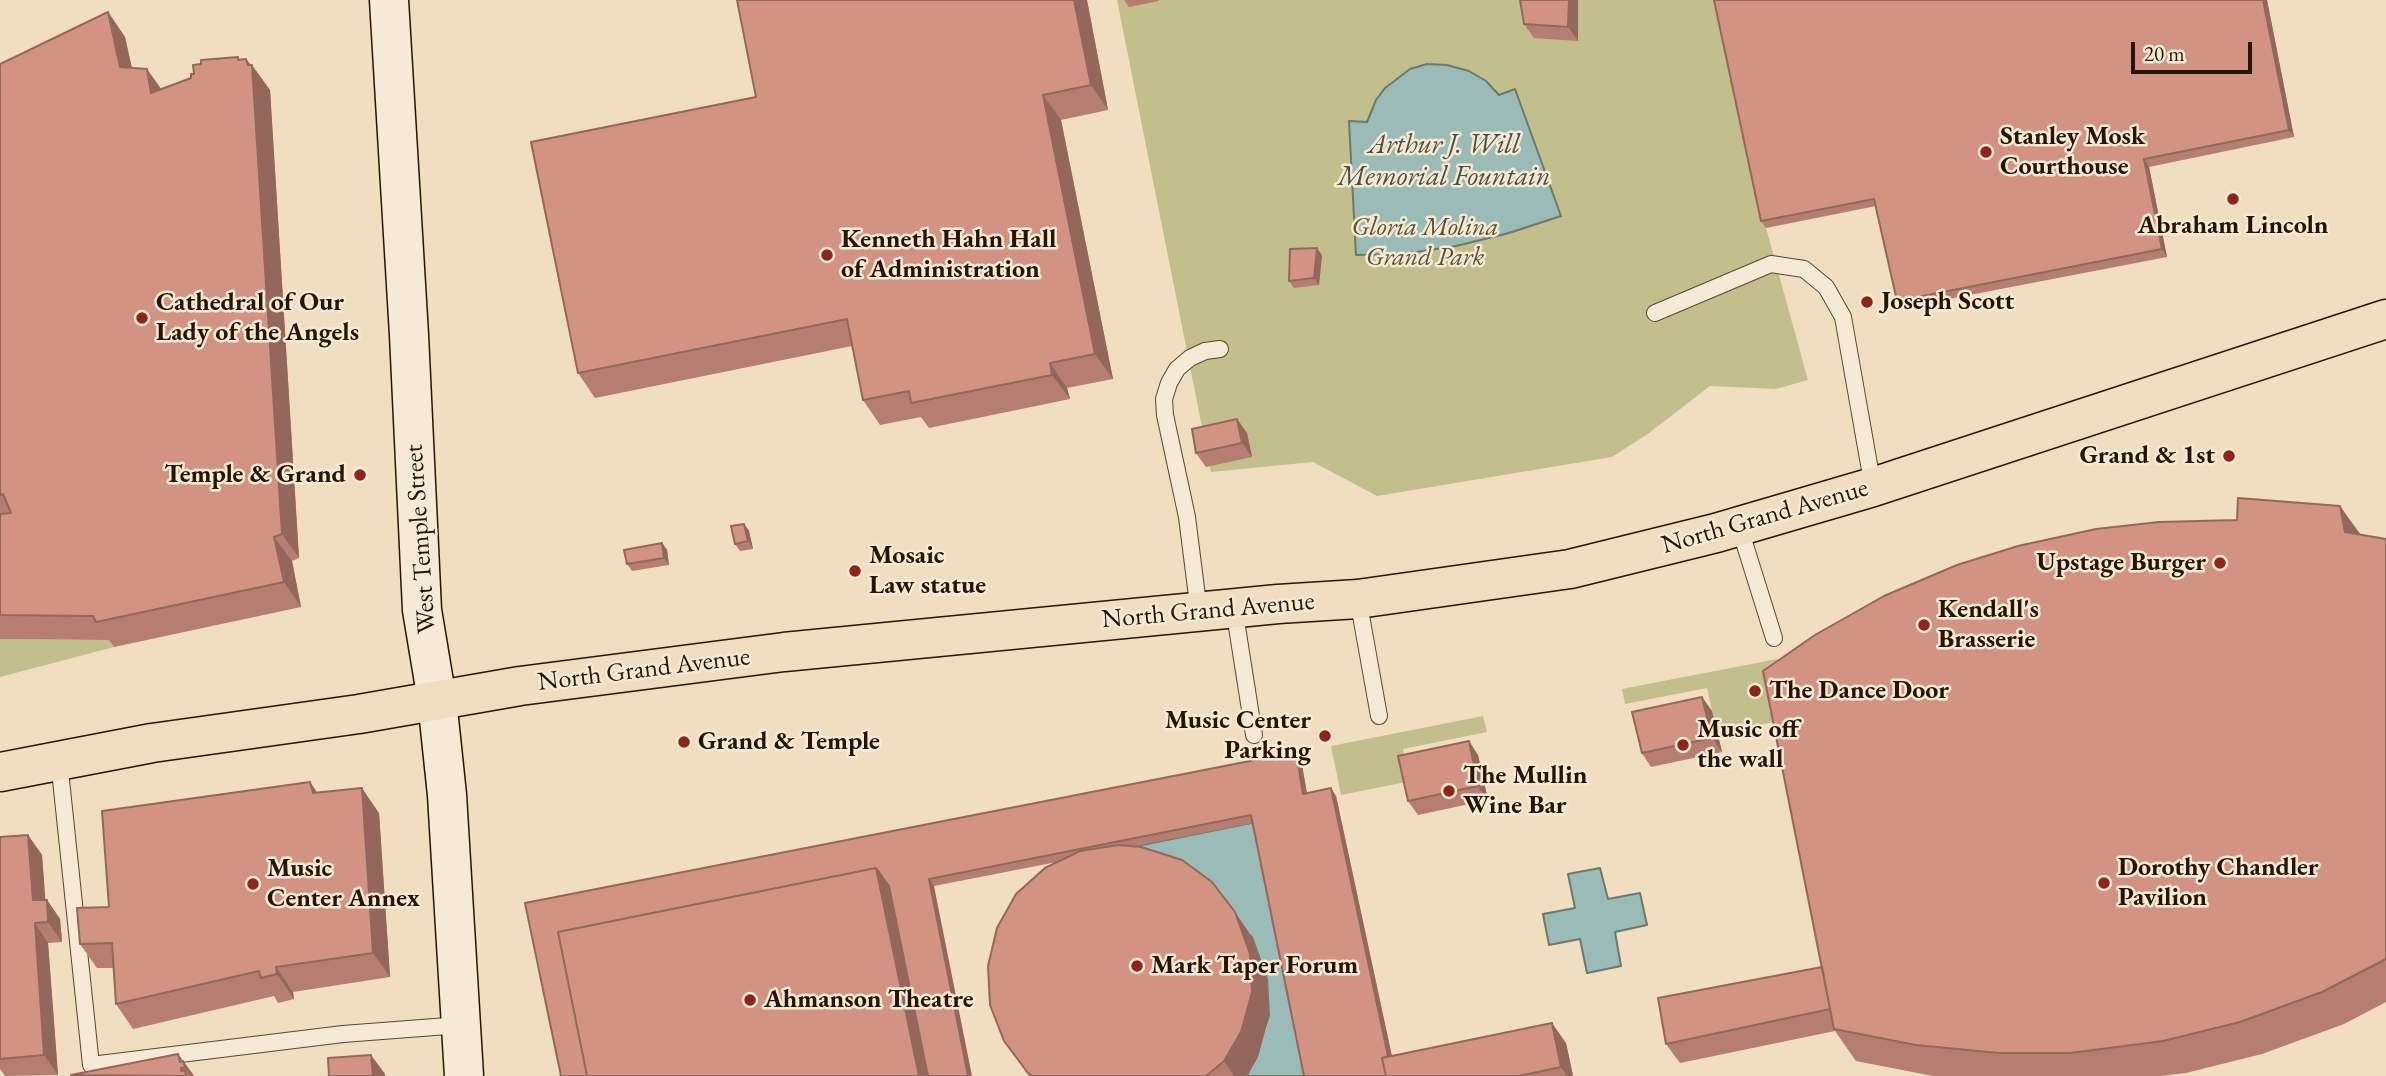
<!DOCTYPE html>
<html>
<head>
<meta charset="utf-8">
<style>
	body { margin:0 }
	#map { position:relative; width:2386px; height:1076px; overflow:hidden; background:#f1ddbf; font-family:"EB Garamond",serif }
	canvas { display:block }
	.scale { position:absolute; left:2131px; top:42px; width:121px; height:32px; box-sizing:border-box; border:4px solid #261500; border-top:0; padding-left:9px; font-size:21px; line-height:24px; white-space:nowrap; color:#261500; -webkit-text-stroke:5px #f6e9d5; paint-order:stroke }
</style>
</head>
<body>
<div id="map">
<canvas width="2386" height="1076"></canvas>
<div class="scale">20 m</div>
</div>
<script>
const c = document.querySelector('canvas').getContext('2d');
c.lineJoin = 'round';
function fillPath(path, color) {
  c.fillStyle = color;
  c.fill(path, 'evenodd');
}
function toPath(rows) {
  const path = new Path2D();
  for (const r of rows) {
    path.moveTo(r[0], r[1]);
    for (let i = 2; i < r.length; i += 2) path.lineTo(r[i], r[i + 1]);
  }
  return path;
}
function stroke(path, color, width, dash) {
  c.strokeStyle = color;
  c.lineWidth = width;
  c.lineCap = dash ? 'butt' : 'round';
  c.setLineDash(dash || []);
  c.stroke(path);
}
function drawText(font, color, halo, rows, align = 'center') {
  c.font = font + ' "EB Garamond",serif';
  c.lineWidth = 5;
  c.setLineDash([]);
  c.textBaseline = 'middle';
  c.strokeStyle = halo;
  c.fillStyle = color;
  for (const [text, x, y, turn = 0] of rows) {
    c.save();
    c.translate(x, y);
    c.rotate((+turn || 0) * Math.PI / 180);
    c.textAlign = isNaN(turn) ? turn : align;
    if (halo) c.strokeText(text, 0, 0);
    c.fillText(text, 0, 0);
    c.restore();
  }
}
fillPath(toPath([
	[1117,0,1717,0,1766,228,1808,380,1776,389,1710,386,1649,433,1612,457,1377,496,1313,462,1211,472],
	[0,639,110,640,114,647,0,677],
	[1777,659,1789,719,1717,733,1707,688,1625,704,1622,689],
	[1483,716,1487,732,1403,749,1411,781,1341,795,1331,746]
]), '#c2bf8c');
const water = toPath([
	[1427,64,1447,65,1469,71,1486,81,1499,95,1515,89,1561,216,1509,233,1456,246,1403,254,1356,255,1349,121,1367,122,1376,100,1385,88,1410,69,1427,64],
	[1256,822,1308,1076,1247,1076,1269,1016,1267,979,1252,937,1132,847,1256,822],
	[1600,868,1608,899,1640,893,1647,925,1615,932,1621,966,1587,973,1580,939,1549,945,1543,914,1575,908,1568,874,1600,868]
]);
fillPath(water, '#9bbbb6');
stroke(water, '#6c796d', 2);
const service = toPath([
	[1655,313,1771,264,1804,269,1826,287,1843,317,1873,487],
	[1739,526,1774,638],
	[1358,599,1379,716],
	[1234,608,1254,735],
	[1199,612,1187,517,1165,415,1164,399,1169,383,1177,369,1190,358,1205,351,1220,349],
	[59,761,91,1065,343,1034,461,1025]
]);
const secondary = toPath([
	[389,0,409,335,422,610,437,700,447,795,464,1076]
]);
const primary = toPath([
	[0,772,152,743,359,714,520,686,784,652,1278,604,1358,599,1570,569,1716,533,1873,487,2386,319]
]);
stroke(service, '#594730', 18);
stroke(secondary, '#261500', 41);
stroke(primary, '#261500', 41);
stroke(service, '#f6e9d5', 16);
stroke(secondary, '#f6e9d5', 38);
stroke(primary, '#f1ddbf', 38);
fillPath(toPath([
	[1087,0,1108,110,1061,120,1113,379,1067,388,1070,399,929,428,921,417,880,425,863,400,852,346,595,398,578,373,756,97],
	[1124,0,1159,0,1159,1,1129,7],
	[1578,0,1578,41,1534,38,1524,24],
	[2267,0,2294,137,2149,167,2167,257,1902,308,1897,301,1876,206,1766,228,1761,221],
	[108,12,125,37,132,68,161,89,191,78,194,74,240,60,246,59,270,90,299,558,292,561,301,607,114,647,109,640,0,639,0,64],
	[1322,255,1319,285,1294,288,1289,281],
	[1237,419,1247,433,1252,457,1206,467,1196,453],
	[744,524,749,531,753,549,740,551,735,544],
	[2360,535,2386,539,2386,1002,2344,1024,2262,1054,2186,1073,2160,1076,1933,1076,1856,1061,1835,1031,1680,1063,1666,1044,1822,967],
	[662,543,667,550,669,565,632,571,627,564],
	[1702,697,1712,711,1722,752,1651,767,1642,753],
	[1296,752,1301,759,1307,793,1336,796,1392,1056,1566,1043,1573,1076,1304,1076,1253,823,1136,846,1252,937,1267,979,1269,1016,1258,1057,1247,1076,1029,1076,1004,1041,1057,862,934,886,525,903],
	[1478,755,1488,800,1418,815,1408,801],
	[310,782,317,793,379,813,390,977,293,992,294,999,278,1003,274,996,133,1029,116,1004,114,968,97,968,80,944,109,907],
	[28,835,42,855,45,900,47,900,60,919,62,942,48,943,58,1075,5,1076,0,1069,0,837],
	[178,1054,194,1076,71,1076]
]), '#b57e71');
fillPath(toPath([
	[1074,0,1087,0,1108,110,1091,85],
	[1569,0,1578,0,1578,41,1568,27],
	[2263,0,2267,0,2294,137,2289,130],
	[108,12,125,37,137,92,120,67],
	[238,57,253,79,246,59,253,68,252,65,270,90,299,558,282,534],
	[147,69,164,93,151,93],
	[1043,95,1061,120,1113,379,1095,354],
	[2144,159,2149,167,2167,257,2162,249],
	[1317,248,1322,255,1319,285,1314,278],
	[1050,363,1067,388,1070,399,1052,375],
	[1237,419,1247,433,1252,457,1242,443],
	[2340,506,2363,538,2345,532],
	[744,524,749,531,753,549,748,541],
	[274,537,292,561,301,607,284,582],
	[662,543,667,550,669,565,664,558],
	[1702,697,1712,711,1722,752,1712,738],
	[1469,741,1478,755,1488,800,1478,786],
	[1296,752,1301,759,1308,801,1303,794],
	[310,782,327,807,313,793],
	[362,788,379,813,390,977,373,953],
	[1331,788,1336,796,1396,1076,1392,1076],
	[28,835,42,855,47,920,33,900],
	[876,868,894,893,931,1076,919,1076],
	[929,879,934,886,972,1076,968,1076],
	[47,900,60,919,62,942,48,922],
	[1235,912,1252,937,1267,979,1269,1016,1258,1057,1247,1076,1234,1076,1224,1061],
	[35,923,48,943,58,1075,44,1055],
	[276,967,293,992,294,999,277,974],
	[1552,1023,1566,1043,1573,1076,1567,1076,1561,1067],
	[178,1054,194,1076,191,1076,180,1062],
	[371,1055,385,1074,385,1076,373,1076]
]), '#94675c');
const building = toPath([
	[737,0,1074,0,1091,85,1043,95,1095,354,1050,363,1052,375,911,403,909,391,863,400,847,319,578,373,531,142,756,97,737,0],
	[1520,0,1569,0,1568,27,1524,24,1520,0],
	[1714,0,2263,0,2289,130,2144,159,2162,249,1897,301,1874,199,1761,221,1714,0],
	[108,12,120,67,147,69,151,93,191,78,191,74,194,74,193,65,201,64,201,60,238,57,238,60,246,59,248,65,252,65,282,534,274,537,284,582,96,622,93,616,0,615,0,514,11,513,3,494,0,495,0,64,108,12],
	[1317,248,1314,278,1289,281,1290,249,1317,248],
	[1237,419,1242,443,1196,453,1192,429,1237,419],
	[2238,498,2340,506,2345,532,2386,539,2386,959,2322,992,2240,1022,2163,1041,2070,1053,1999,1053,1916,1045,1834,1029,1763,671,1815,635,1884,596,1957,565,2018,546,2096,529,2159,522,2237,520,2238,498],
	[744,524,748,541,735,544,731,526,744,524],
	[662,543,664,558,627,564,624,550,662,543],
	[1702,697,1712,738,1642,753,1632,712,1702,697],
	[1469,741,1478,786,1408,801,1398,756,1469,741],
	[1296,752,1303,794,1331,788,1388,1056,1382,1058,1386,1076,1304,1076,1251,815,929,879,968,1076,928,1076,889,886,876,868,558,932,587,1076,561,1076,525,903,1296,752],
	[310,782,313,793,362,788,373,953,276,967,277,974,261,978,259,971,116,1004,112,943,80,944,77,908,109,907,102,811,310,782],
	[28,835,33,900,47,900,48,922,35,923,44,1055,0,1059,0,837,28,835],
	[1119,845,1141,847,1182,860,1212,882,1235,912,1250,954,1252,992,1241,1032,1224,1061,1206,1076,1033,1076,1028,1073,1004,1041,990,1005,988,966,997,928,1016,894,1045,868,1080,851,1119,845],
	[876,868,919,1076,587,1076,558,932,876,868],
	[1822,967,1830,1009,1666,1044,1658,998,1822,967],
	[1552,1023,1561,1067,1519,1076,1386,1076,1382,1058,1552,1023],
	[178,1054,180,1062,183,1061,185,1067,181,1068,181,1071,185,1070,186,1076,71,1075,178,1054],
	[371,1055,373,1076,329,1076,328,1058,371,1055]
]);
fillPath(building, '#d39383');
stroke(building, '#94675c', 2);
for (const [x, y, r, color] of [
	[1986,152,7,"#8f2418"],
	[2233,199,7,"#8f2418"],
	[827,255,7,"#8f2418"],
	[1867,302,7,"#8f2418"],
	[142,318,7,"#8f2418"],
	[2229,456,7,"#8f2418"],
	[360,475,7,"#8f2418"],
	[2220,563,7,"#8f2418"],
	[855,571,7,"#8f2418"],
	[1924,625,7,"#8f2418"],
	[1755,691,7,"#8f2418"],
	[1325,736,7,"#8f2418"],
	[684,742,7,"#8f2418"],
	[1683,745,7,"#8f2418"],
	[1449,791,7,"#8f2418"],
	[2104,883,7,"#8f2418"],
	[253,884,7,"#8f2418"],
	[1137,966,7,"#8f2418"],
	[750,1000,7,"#8f2418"]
]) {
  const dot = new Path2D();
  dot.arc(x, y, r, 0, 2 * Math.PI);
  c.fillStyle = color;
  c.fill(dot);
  stroke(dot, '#f6e9d5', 2.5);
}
drawText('bold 26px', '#261500', '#f6e9d5', [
	["Stanley Mosk",2000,137],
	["Courthouse",2000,167],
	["Abraham Lincoln",2233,226,"center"],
	["Kenneth Hahn Hall",841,240],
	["of Administration",841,270],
	["Joseph Scott",1881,302],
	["Cathedral of Our",156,303],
	["Lady of the Angels",156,333],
	["Grand & 1st",2215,456,"right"],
	["Temple & Grand",346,475,"right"],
	["Mosaic",869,556],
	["Law statue",869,586],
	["Upstage Burger",2206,563,"right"],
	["Kendall's",1938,610],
	["Brasserie",1938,640],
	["The Dance Door",1769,691],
	["Music Center",1311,721,"right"],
	["Parking",1311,751,"right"],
	["Music off",1697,730],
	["the wall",1697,760],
	["Grand & Temple",698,742],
	["The Mullin",1463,776],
	["Wine Bar",1463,806],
	["Dorothy Chandler",2118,868],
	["Pavilion",2118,898],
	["Music",267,869],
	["Center Annex",267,899],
	["Mark Taper Forum",1151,966],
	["Ahmanson Theatre",764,1000]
], 'left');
drawText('italic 26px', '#5d5031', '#f6e9d5', [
	["Gloria Molina",1425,228],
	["Grand Park",1425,258]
]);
drawText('26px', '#261500', '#f6e9d5', [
	["North Grand Avenue",1765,517,-16],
	["West Temple Street",421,539,-94],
	["North Grand Avenue",1208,611,-5],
	["North Grand Avenue",644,670,-7]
]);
drawText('italic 28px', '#4f4f40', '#f6e9d5', [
	["Arthur J. Will",1444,145],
	["Memorial Fountain",1444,177]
]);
</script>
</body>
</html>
